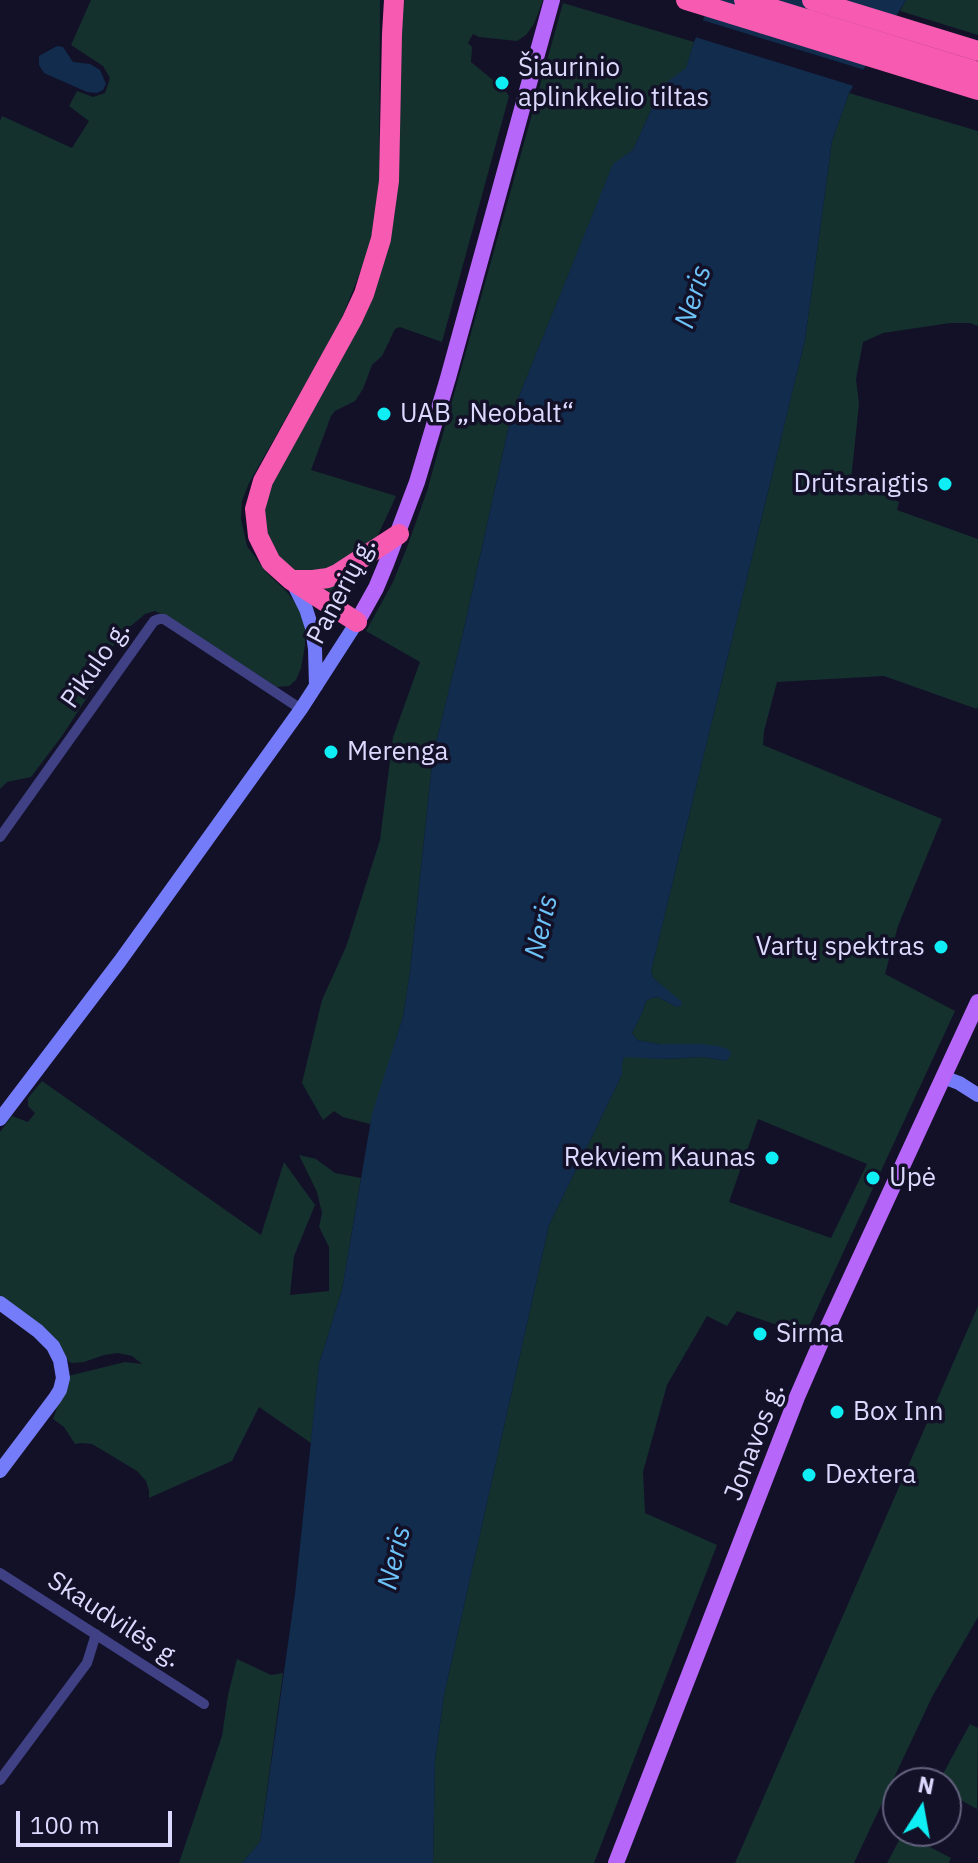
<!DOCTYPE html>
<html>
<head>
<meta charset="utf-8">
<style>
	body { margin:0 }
	#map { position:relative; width:978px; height:1863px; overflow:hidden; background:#131128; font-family:"IBM Plex Sans",sans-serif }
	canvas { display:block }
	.north { position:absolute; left:882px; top:1767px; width:80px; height:80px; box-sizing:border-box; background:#131128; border:2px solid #63617d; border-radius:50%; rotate:11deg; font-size:22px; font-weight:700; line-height:32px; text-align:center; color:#dbd9fd }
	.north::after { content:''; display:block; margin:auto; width:28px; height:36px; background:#0feef4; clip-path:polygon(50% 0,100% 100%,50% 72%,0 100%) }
	.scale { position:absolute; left:16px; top:1811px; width:156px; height:36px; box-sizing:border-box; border:4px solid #dbd9fd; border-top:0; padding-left:10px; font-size:24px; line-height:28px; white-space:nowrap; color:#dbd9fd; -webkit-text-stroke:6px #131128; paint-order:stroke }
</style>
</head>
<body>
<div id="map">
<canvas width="978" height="1863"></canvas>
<div class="north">N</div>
<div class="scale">100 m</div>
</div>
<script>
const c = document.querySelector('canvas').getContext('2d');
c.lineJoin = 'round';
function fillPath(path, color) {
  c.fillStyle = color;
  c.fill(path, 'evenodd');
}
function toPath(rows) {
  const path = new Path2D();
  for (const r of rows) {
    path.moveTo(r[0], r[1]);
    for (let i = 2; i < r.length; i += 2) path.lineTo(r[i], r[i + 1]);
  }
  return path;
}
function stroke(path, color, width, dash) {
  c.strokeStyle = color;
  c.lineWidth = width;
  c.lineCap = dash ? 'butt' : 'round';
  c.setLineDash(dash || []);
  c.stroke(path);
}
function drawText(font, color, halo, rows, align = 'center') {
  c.font = font + ' "IBM Plex Sans",sans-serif';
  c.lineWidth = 7;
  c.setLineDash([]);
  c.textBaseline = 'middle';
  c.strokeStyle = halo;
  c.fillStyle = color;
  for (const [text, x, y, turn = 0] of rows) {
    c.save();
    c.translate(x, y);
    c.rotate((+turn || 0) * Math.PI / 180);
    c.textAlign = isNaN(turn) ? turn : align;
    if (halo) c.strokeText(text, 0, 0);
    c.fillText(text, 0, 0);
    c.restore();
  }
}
fillPath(toPath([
	[91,0,380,0,379,199,369,250,339,325,249,483,242,501,241,519,247,546,266,572,287,592,300,609,305,628,305,646,301,668,296,680,289,686,277,687,170,619,155,611,145,614,124,632,108,653,101,676,62,736,31,777,7,782,0,789,0,121,2,116,72,148,89,121,69,106,77,91,93,97,105,93,110,78,103,66,71,45],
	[405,0,543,0,534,24,526,35,517,41,479,37,473,34,468,43,472,47,471,62,505,90,509,96,442,342,400,327,395,329,382,356,372,365,363,389,355,401,335,411,331,416,311,470,396,496,392,505,378,535,363,552,324,573,293,570,283,563,263,530,263,496,389,244,395,211,398,164,400,8],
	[906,0,978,0,978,35,900,11],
	[563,3,694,42,686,69,662,86,633,150,613,165,511,416,463,633,433,755,410,972,403,1017,370,1124,343,1117,334,1111,323,1120,302,1083,322,1000,346,947,380,840,393,737,420,662,366,631,393,582,407,547,427,491],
	[849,93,978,131,978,326,970,323,950,323,883,333,863,342,856,379,859,404,851,480,899,502,897,510,978,539,978,706,977,709,884,676,777,682,764,731,763,745,942,819,898,926,885,974,955,1011,805,1335,737,1311,727,1326,707,1316,667,1385,643,1472,645,1513,717,1545,594,1863,433,1863,435,1760,444,1695,549,1225,617,1085,622,1074,622,1065,624,1056,662,1059,703,1057,726,1061,700,1044,659,1044,637,1040,632,1033,642,1013,646,1001,652,998,658,997,677,1007,680,1001,653,978,651,971,805,340,832,141],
	[758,1119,867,1164,831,1238,729,1202],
	[369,564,346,602,316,584],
	[42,1081,261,1235,284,1162,315,1205,294,1256,290,1295,329,1291,329,1247,319,1227,322,1213,317,1192,299,1155,316,1159,335,1173,361,1178,342,1290,319,1364,311,1443,259,1407,232,1461,149,1498,149,1491,146,1481,137,1471,92,1444,82,1443,75,1444,64,1427,53,1419,68,1376,125,1362,142,1364,132,1356,118,1353,104,1355,84,1362,73,1363,69,1362,57,1342,0,1297,0,1132,12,1116,28,1122,35,1113,28,1106,28,1098],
	[978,1306,978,1617,932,1697,854,1863,735,1863],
	[237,1659,271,1675,283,1673,260,1842,242,1863,179,1863,222,1736,228,1695],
	[970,1724,978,1728,977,1809,946,1792,946,1783,938,1783],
	[903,1833,951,1858,949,1863,887,1863]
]), '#14312e');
fillPath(toPath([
	[711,0,906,0,849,93,832,141,805,340,651,971,653,978,681,1001,682,1005,677,1007,658,997,652,998,646,1001,642,1013,632,1033,637,1040,659,1044,700,1044,718,1046,728,1049,731,1053,730,1056,726,1061,703,1057,662,1059,624,1057,622,1065,622,1074,617,1085,549,1225,444,1695,435,1760,433,1863,242,1863,260,1842,295,1594,319,1364,342,1290,372,1114,403,1017,410,972,433,755,463,633,511,416,613,164,633,150,662,86,686,68,694,42],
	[57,46,63,47,73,62,90,64,100,70,106,84,103,90,97,93,87,92,44,73,39,65,39,56]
]), '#112c4c');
fillPath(toPath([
	[699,19,855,67,867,71,857,87,692,36]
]), '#131128');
stroke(toPath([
	[0,837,154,621,159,619,164,619,301,709],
	[0,1573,204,1704],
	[0,1780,87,1663,96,1634]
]), '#3f4184', 10);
stroke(toPath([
	[292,581,306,609,312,628,315,649,316,686],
	[943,1077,959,1083,978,1095],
	[0,1119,120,961,227,812,301,709,357,622],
	[0,1303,38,1331,53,1346,60,1360,63,1378,60,1390,55,1398,0,1471]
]), '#757cf9', 14);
stroke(toPath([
	[357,622,376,588,386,564,417,482,448,378,552,0],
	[616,1863,797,1397,821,1342,978,1002]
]), '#b666f8', 16);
stroke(toPath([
	[686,0,978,90],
	[744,0,978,72],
	[812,0,978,51],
	[291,580,313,580,328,578,339,573,399,534],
	[357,622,291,580,271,562,258,536,255,509,263,481,352,320,364,294,381,239,389,181,392,34,394,0]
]), '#f75ab1', 20);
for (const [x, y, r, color] of [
	[502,83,8,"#0feef4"],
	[384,414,8,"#0feef4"],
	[945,484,8,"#0feef4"],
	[331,752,8,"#0feef4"],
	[941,947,8,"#0feef4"],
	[772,1158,8,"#0feef4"],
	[873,1178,8,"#0feef4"],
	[760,1334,8,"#0feef4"],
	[837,1412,8,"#0feef4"],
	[809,1475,8,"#0feef4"]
]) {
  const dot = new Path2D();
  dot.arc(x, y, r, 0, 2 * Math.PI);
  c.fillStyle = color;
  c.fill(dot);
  stroke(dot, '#131128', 3);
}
drawText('26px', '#dbd9fd', '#131128', [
	["Šiaurinio",518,68],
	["aplinkkelio tiltas",518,98],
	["UAB „Neobalt“",400,414],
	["Drūtsraigtis",929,484,"right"],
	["Merenga",347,752],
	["Vartų spektras",925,947,"right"],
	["Rekviem Kaunas",756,1158,"right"],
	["Upė",889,1178],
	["Sirma",776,1334],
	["Box Inn",853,1412],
	["Dextera",825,1475]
], 'left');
drawText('26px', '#dbd9fd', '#131128', [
	["Panerių g.",342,591,-62],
	["Pikulo g.",96,665,-55],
	["Jonavos g.",755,1442,-69],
	["Skaudvilės g.",114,1620,33]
]);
drawText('italic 28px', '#6dc2f8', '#131128', [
	["Neris",694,297,-73],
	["Neris",542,927,-77],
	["Neris",395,1558,-77]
]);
</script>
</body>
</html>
